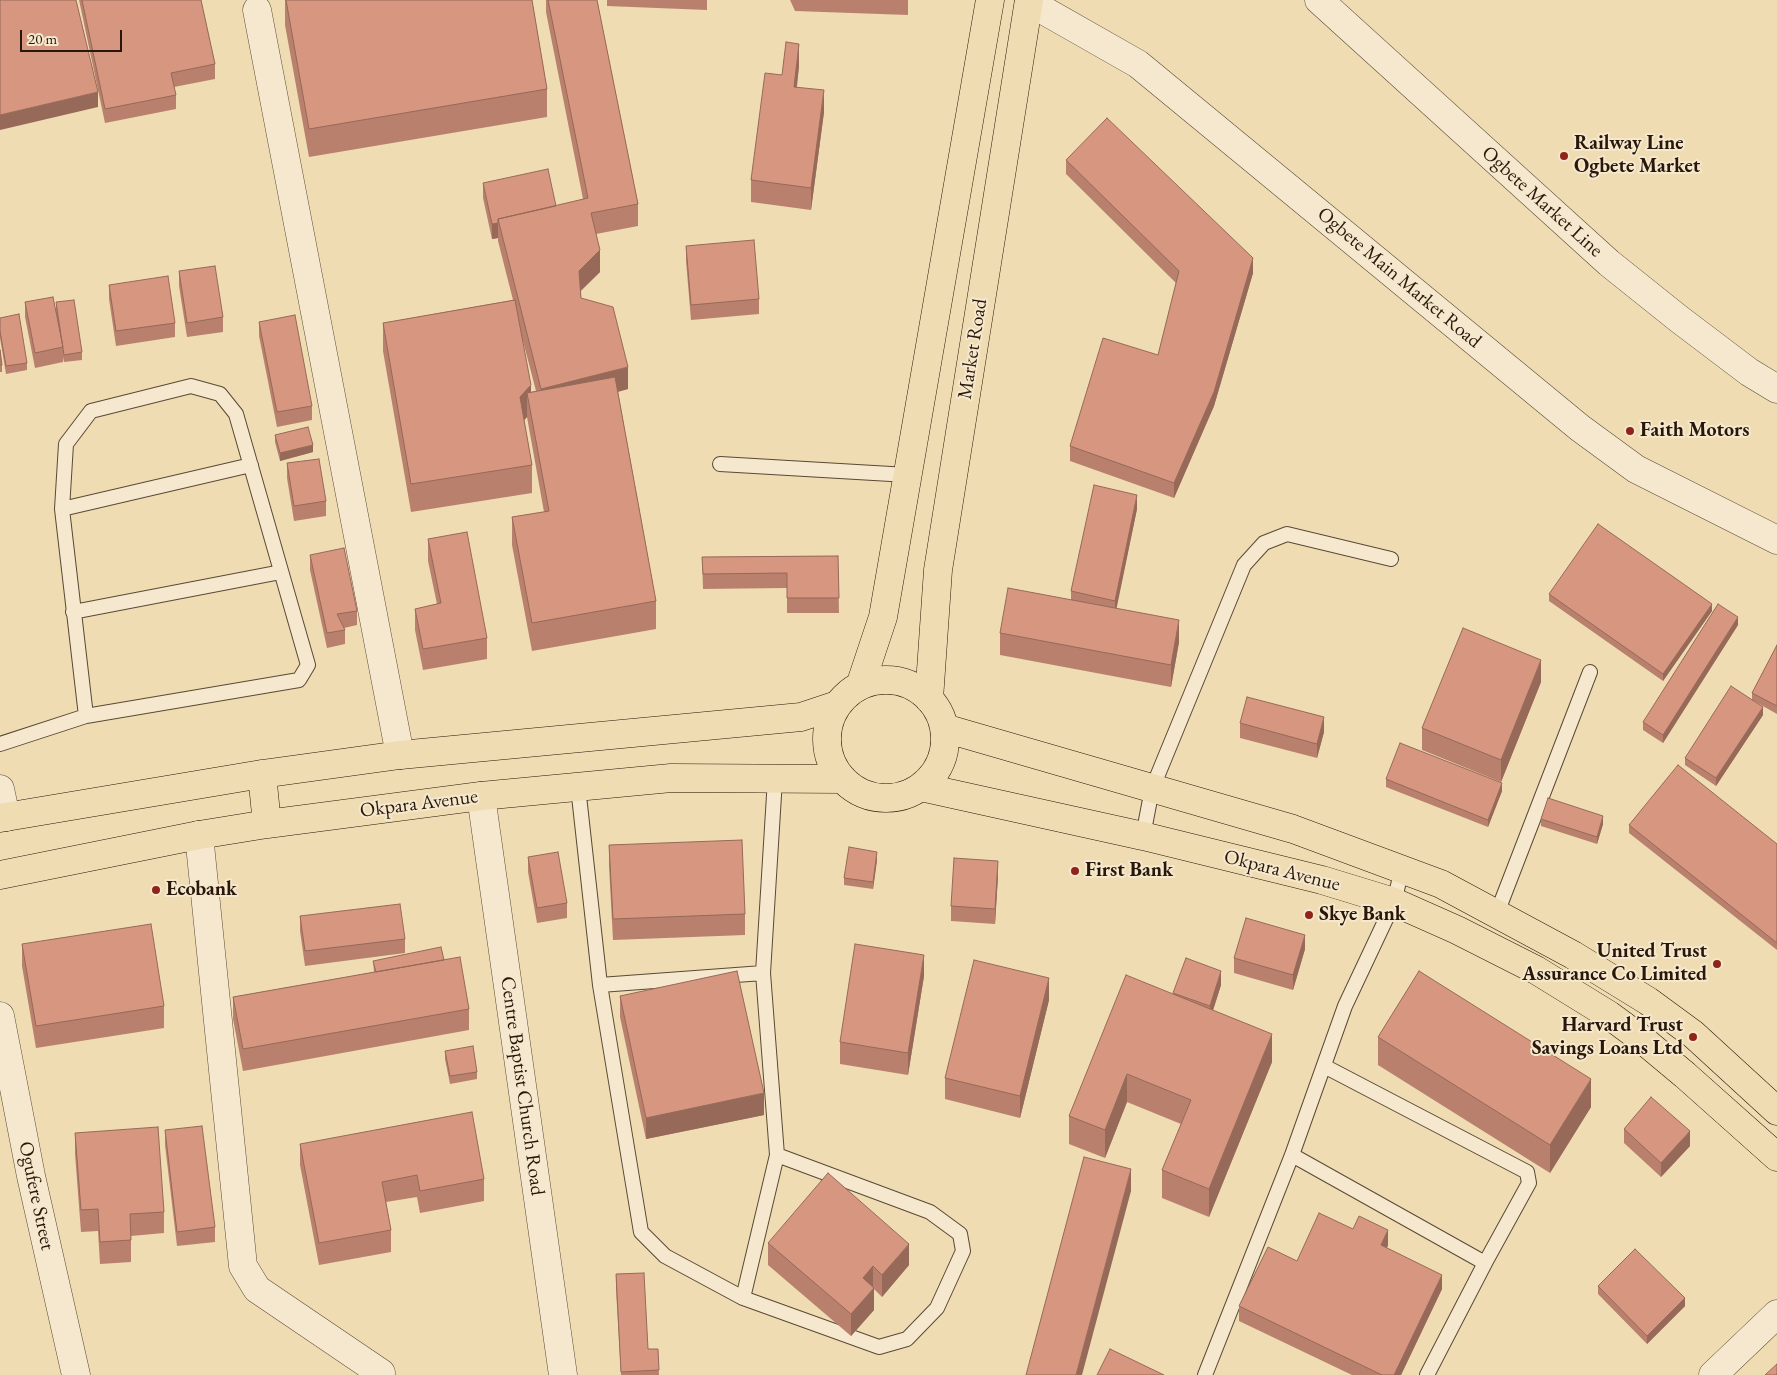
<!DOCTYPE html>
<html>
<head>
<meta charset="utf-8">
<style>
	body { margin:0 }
	#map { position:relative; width:1777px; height:1375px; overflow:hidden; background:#efdcb3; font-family:"EB Garamond",serif }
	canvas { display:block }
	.scale { position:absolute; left:20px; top:30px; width:102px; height:22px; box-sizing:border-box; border:2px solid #291809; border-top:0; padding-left:6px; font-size:15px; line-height:18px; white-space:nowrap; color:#291809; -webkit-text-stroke:4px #f5e8ce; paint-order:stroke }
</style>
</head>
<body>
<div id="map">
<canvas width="1777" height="1375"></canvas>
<div class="scale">20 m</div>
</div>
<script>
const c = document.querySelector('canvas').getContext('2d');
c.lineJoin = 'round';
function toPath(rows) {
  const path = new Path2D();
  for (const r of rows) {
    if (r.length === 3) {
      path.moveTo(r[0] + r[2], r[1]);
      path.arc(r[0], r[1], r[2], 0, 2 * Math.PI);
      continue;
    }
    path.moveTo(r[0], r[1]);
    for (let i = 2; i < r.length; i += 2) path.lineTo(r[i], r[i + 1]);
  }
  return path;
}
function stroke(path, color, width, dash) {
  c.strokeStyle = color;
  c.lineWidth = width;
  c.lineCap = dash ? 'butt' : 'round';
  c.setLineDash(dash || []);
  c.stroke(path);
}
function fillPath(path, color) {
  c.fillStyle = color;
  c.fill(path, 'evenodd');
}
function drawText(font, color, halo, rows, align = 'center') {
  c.font = font + ' "EB Garamond",serif';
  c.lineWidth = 4;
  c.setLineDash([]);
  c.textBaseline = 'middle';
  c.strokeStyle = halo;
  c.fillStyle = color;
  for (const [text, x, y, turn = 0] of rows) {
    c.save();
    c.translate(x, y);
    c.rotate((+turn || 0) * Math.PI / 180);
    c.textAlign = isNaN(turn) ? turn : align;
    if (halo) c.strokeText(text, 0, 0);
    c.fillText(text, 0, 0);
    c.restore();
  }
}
const service = toPath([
	[720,464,908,475],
	[62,509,251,465],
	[73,612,281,572],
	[0,744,86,716,299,680,308,665,236,414,220,394,191,386,91,411,66,444,62,509,86,716],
	[578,787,600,985,641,1232,665,1256,743,1298,879,1347,907,1339,937,1308,963,1251,960,1234,930,1212,777,1155],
	[1143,836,1152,789,1244,565,1264,543,1287,534,1391,559],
	[1497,913,1590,672],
	[600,985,763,973],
	[1324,1066,1527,1172,1529,1183,1485,1263],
	[1292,1155,1485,1263,1427,1375],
	[743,1298,777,1155,763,973,775,779],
	[1205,1375,1292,1155,1345,1006,1394,902,1402,869]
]);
const minor = toPath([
	[1319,0,1609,263,1679,319,1749,372,1777,389],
	[257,10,400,755],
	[0,789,6,817],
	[481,796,563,1375],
	[199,835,243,1266,257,1289,381,1373],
	[0,1016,31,1176,76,1375],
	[1713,1375,1777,1314]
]);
const tertiary = toPath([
	[1029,2,1138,64,1580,428,1636,469,1777,540]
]);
const primary = toPath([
	[886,739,59],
	[860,686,883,617,990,0],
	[929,699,938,570,1029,0],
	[944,728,1293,829,1441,884,1573,955,1648,1001,1693,1034,1777,1111],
	[262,774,267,824],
	[921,787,1143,836,1322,880,1394,902,1457,930,1536,970,1609,1015,1643,1040,1685,1075,1777,1157],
	[0,818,262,774,400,755,801,717,837,705],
	[0,875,199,835,267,824,481,796,671,778,843,779]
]);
stroke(service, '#5a4934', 16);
stroke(minor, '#5a4934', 29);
stroke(tertiary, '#5a4934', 29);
stroke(primary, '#291809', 29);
stroke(service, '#f5e8ce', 14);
stroke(minor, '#f5e8ce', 28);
stroke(tertiary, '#f5e8ce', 28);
stroke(primary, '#efdcb3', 28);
fillPath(toPath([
	[79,0,201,0,215,64,215,79,174,87,176,95,176,109,105,123],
	[285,0,532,0,547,89,547,117,309,157,285,25],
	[546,0,597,0,638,204,638,226,596,234,600,272,581,291,581,298,628,389,618,392,656,601,656,629,532,651,512,545,512,517,544,512,527,417,524,420,532,465,532,493,411,512,383,351,383,323,513,300,498,241,498,238,492,239,483,198,483,183,556,206,583,199,546,12],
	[522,337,536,391,531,392],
	[607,0,707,0,707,10,607,6],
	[790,0,908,0,908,15,795,11],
	[799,66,797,87,824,112,811,210,751,202,751,180,782,75],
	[1066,160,1253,273,1214,406,1174,498,1070,461,1070,446,1158,355,1176,283,1066,174],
	[686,246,759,299,759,314,691,320,686,261],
	[179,271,223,317,223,332,187,337,179,286],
	[109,285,175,323,175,337,116,346,109,299],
	[25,302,56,309,56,302,82,352,82,360,64,362,63,357,63,362,35,368,25,317],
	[0,318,27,363,27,370,6,374,0,338],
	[259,322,312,406,312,420,277,427,259,336],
	[0,350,2,365,2,372,0,372],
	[275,435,313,452,280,461,275,442],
	[287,463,326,501,326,516,294,521,287,478],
	[1137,509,1116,608,1179,642,1171,687,1000,655,1000,633,1071,600,1071,591],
	[428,539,487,638,487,659,423,670,415,630,415,609,437,604,428,561],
	[310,555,357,611,357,625,344,628,345,630,345,644,327,648,310,570],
	[838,556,839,613,787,613,787,588,703,589,702,557],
	[1549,594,1712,611,1663,681,1549,601],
	[1738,625,1663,743,1643,730,1643,722],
	[1777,645,1777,714,1754,701,1763,715,1716,786,1685,765,1685,758,1752,700,1752,693],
	[1541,682,1501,782,1422,750,1422,728],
	[1240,723,1324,732,1317,758,1240,738],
	[1386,779,1502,791,1488,827,1386,787],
	[1541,819,1603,824,1597,844,1541,826],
	[1629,825,1777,844,1777,950,1629,833],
	[609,845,745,914,745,935,613,940,609,866],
	[528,857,567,903,567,918,537,923,528,872],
	[877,860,873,889,844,885,844,878],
	[998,876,995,924,951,921,951,906],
	[300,916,405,939,405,953,305,966,300,931],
	[22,944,164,1006,164,1028,36,1048,22,966],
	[1305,949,1293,990,1234,973,1234,958],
	[444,960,469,1009,469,1030,243,1071,233,1019,233,997,374,972,373,961],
	[924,976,908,1075,840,1064,840,1042],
	[1221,985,1213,1010,1272,1062,1209,1217,1162,1198,1162,1170,1181,1124,1127,1102,1105,1158,1069,1144,1069,1116,1173,994],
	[620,996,764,1115,646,1139,620,1017],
	[1049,1000,1020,1118,945,1099,945,1078],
	[1378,1037,1591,1107,1550,1173,1378,1065],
	[445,1051,477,1072,477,1079,450,1084,445,1059],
	[1624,1129,1690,1146,1661,1177,1624,1143],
	[165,1130,215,1227,215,1242,177,1246,165,1145],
	[75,1133,164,1212,164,1233,131,1236,131,1262,100,1264,98,1231,81,1232,75,1154],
	[300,1144,484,1179,484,1201,420,1213,417,1197,386,1202,391,1230,391,1252,319,1265,300,1165],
	[1353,1229,1388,1245,1387,1248,1442,1289,1401,1375,1352,1375,1239,1321,1239,1306,1297,1261],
	[768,1243,909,1265,882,1297,874,1289,874,1310,851,1336,768,1265],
	[616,1274,648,1349,658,1349,659,1375,621,1375,616,1289],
	[1598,1286,1685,1306,1647,1344,1598,1294]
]), '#b9816d');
fillPath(toPath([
	[799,44,799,66,794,108,794,87],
	[824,90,824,112,811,210,811,188],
	[98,92,98,107,0,130,0,115],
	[498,223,498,238,492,239,492,224],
	[600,250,600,272,579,292,579,271],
	[1253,258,1253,273,1214,406,1174,498,1174,483],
	[628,367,628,389,541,410,541,389],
	[531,385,531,413,527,393,527,417,520,425,520,397],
	[313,445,313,452,280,461,280,453],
	[1137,495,1137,509,1115,616,1115,601],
	[1712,604,1712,611,1663,681,1663,674],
	[1738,617,1738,625,1663,743,1663,735],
	[1179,620,1179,642,1171,687,1171,665],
	[1541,660,1541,682,1501,782,1501,760],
	[1763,707,1763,715,1716,786,1716,778],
	[1324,717,1324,732,1317,758,1317,744],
	[1502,783,1502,791,1488,827,1488,820],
	[1603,816,1603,824,1597,844,1597,837],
	[877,852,877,860,873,889,873,882],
	[998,861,998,876,995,924,995,909],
	[1305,935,1305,949,1293,990,1293,975],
	[924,955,924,976,908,1075,908,1053],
	[1221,971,1221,985,1210,1020,1210,1006],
	[1049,978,1049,1000,1020,1118,1020,1096],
	[1272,1034,1272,1062,1209,1217,1209,1189],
	[1127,1074,1127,1102,1105,1158,1105,1130],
	[1591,1079,1591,1107,1550,1173,1550,1145],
	[764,1093,764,1115,646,1139,646,1118],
	[1690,1131,1690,1146,1661,1177,1661,1163],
	[1131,1169,1131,1191,1082,1375,1076,1375],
	[1388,1230,1388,1245,1381,1260,1381,1245],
	[909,1244,909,1265,882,1297,882,1275],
	[873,1266,873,1288,863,1278],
	[1442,1275,1442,1289,1401,1375,1394,1375],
	[874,1288,874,1310,851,1336,851,1314],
	[1685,1298,1685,1306,1647,1344,1647,1336]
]), '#966959');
const building = toPath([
	[0,0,76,0,98,92,0,115,0,0],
	[82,0,201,0,215,64,171,73,176,95,105,109,82,0],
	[286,0,532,0,547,89,309,129,286,0],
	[548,0,597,0,638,204,591,213,600,250,579,271,581,298,613,307,628,367,541,389,498,219,588,198,548,0],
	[786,42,799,44,794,87,824,90,811,188,751,180,765,73,782,75,786,42],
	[1107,118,1253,258,1214,392,1174,483,1070,446,1103,338,1158,355,1179,271,1066,160,1107,118],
	[548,169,556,206,498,219,498,223,492,224,483,183,548,169],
	[754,240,759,299,691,305,686,246,754,240],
	[215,266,223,317,187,323,179,271,215,266],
	[168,276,175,323,116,331,109,285,168,276],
	[53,297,63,347,35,353,25,302,53,297],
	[74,300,82,352,64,355,56,302,74,300],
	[515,300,531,385,520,397,532,465,411,484,383,323,515,300],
	[19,314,27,363,6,366,0,331,0,318,19,314],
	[295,315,312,406,277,412,259,322,295,315],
	[0,350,2,365,0,365,0,350],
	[615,377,656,601,532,623,512,517,549,511,527,393,615,377],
	[308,427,313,445,280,453,275,435,308,427],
	[319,459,326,501,294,506,287,463,319,459],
	[1094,485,1137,495,1115,601,1071,591,1094,485],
	[1598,524,1712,604,1663,674,1549,594,1598,524],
	[467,532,487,638,423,649,415,609,441,603,428,539,467,532],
	[344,548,357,611,337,614,345,630,327,633,310,555,344,548],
	[838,556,839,598,787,598,787,573,703,574,702,557,838,556],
	[1008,588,1179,620,1171,665,1000,633,1008,588],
	[1718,604,1738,617,1663,735,1643,722,1718,604],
	[1463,628,1541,660,1501,760,1422,728,1463,628],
	[1777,645,1777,706,1752,693,1777,645],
	[1731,686,1763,707,1716,778,1685,758,1731,686],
	[1247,697,1324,717,1317,744,1240,723,1247,697],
	[1400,743,1502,783,1488,820,1386,779,1400,743],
	[1678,765,1777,844,1777,943,1629,825,1678,765],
	[1548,798,1603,816,1597,837,1541,819,1548,798],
	[742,840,745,914,613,919,609,845,742,840],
	[849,847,877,852,873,882,844,878,849,847],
	[558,852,567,903,537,908,528,857,558,852],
	[954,858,998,861,995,909,951,906,954,858],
	[400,904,405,939,305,951,300,916,400,904],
	[1246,918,1305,935,1293,975,1234,958,1246,918],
	[151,924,164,1006,36,1026,22,944,151,924],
	[855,944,924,955,908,1053,840,1042,855,944],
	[441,947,444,960,376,972,373,961,441,947],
	[460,957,469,1009,243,1049,233,997,460,957],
	[1186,958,1221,971,1210,1006,1173,993,1186,958],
	[974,960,1049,978,1020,1096,945,1078,974,960],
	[737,971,764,1093,646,1118,620,996,737,971],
	[1419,971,1591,1079,1550,1145,1378,1037,1419,971],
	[1126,975,1272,1034,1209,1189,1162,1170,1191,1100,1127,1074,1105,1130,1069,1116,1126,975],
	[473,1046,477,1072,450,1076,445,1051,473,1046],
	[1651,1097,1690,1131,1661,1163,1624,1129,1651,1097],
	[472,1112,484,1179,420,1191,417,1175,382,1182,391,1230,319,1243,300,1144,472,1112],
	[202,1126,215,1227,177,1232,165,1130,202,1126],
	[158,1127,164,1212,130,1214,131,1240,100,1242,98,1209,81,1210,75,1133,158,1127],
	[1084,1157,1131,1169,1076,1375,1026,1375,1084,1157],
	[828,1173,909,1244,882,1275,873,1266,863,1278,874,1288,851,1314,768,1243,828,1173],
	[1319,1213,1353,1229,1359,1216,1388,1230,1381,1245,1442,1275,1394,1375,1382,1375,1239,1306,1268,1247,1297,1261,1319,1213],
	[1635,1249,1685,1298,1647,1336,1598,1286,1635,1249],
	[644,1273,648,1349,658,1349,659,1370,621,1372,616,1274,644,1273],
	[1110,1349,1164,1375,1097,1375,1110,1349],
	[1777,1364,1777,1375,1765,1375,1777,1364]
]);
fillPath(building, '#d7967f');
stroke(building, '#966959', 1);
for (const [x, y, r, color] of [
	[1564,156,5,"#8f2418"],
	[1630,431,5,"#8f2418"],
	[1075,871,5,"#8f2418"],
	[156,890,5,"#8f2418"],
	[1309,915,5,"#8f2418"],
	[1717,964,5,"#8f2418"],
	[1693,1037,5,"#8f2418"]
]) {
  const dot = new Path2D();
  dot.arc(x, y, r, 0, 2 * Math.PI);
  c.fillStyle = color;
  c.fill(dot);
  stroke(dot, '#f5e8ce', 2);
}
drawText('bold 20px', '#291809', '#f5e8ce', [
	["Railway Line",1574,144],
	["Ogbete Market",1574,167],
	["Faith Motors",1640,431],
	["First Bank",1085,871],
	["Ecobank",166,890],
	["Skye Bank",1319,915],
	["United Trust",1707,952,"right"],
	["Assurance Co Limited",1707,975,"right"],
	["Harvard Trust",1683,1026,"right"],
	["Savings Loans Ltd",1683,1049,"right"]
], 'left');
drawText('20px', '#291809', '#f5e8ce', [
	["Ogbete Market Line",1542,202,42],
	["Ogbete Main Market Road",1399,278,40],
	["Market Road",973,349,-81],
	["Okpara Avenue",419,804,-7],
	["Okpara Avenue",1282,871,14],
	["Centre Baptist Church Road",522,1086,82],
	["Ogufere Street",36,1196,78]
]);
</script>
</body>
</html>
